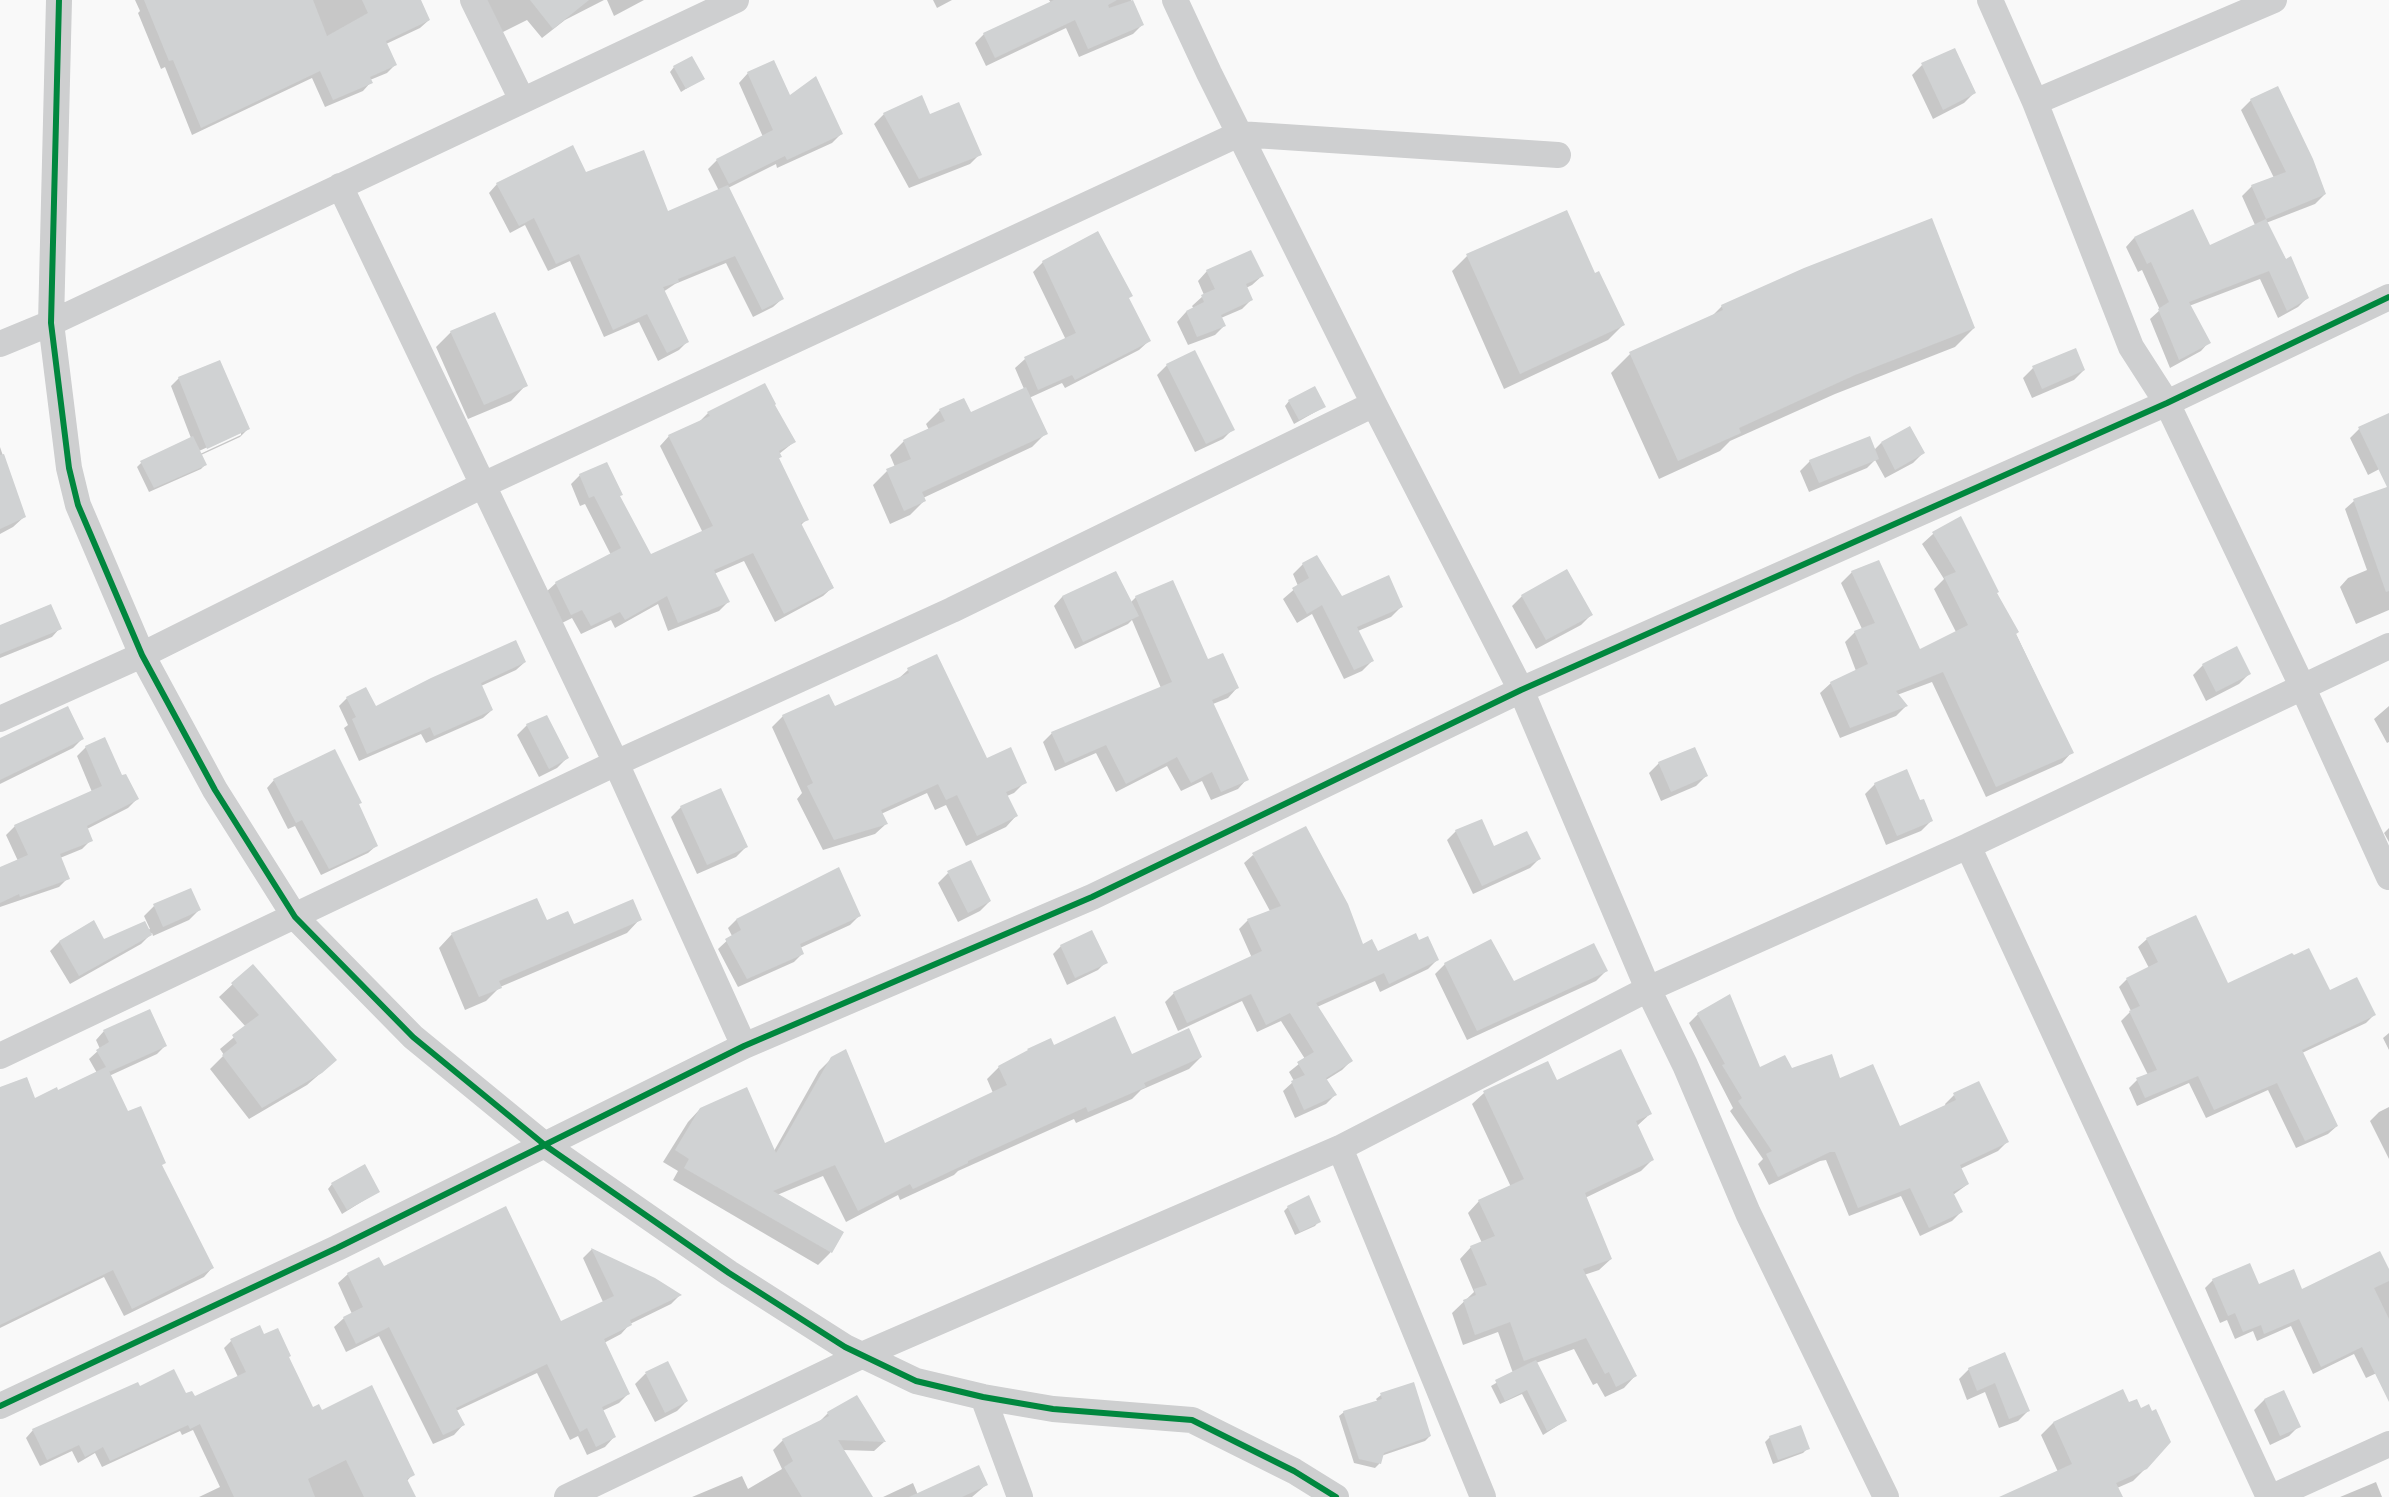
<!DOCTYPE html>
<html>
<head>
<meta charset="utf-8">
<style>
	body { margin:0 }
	canvas { display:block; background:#f9f9f9 }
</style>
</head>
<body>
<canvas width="2389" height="1497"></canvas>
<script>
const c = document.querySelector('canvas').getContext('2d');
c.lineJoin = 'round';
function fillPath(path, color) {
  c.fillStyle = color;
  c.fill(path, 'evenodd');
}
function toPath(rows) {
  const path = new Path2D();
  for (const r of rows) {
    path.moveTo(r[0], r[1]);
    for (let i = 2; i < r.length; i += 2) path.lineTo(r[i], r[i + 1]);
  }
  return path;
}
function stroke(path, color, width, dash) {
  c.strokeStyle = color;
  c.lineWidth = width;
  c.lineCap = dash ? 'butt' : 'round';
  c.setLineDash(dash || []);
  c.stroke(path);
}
fillPath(toPath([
	[135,0,420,0,429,20,420,28,386,44,395,65,387,73,370,80,371,82,363,91,325,107,312,78,192,135,165,67,161,69,138,13,140,11],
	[483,0,604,0,565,20,542,38,527,20,499,34],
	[607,0,644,0,614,16],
	[933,0,952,0,937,8],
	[1049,0,1131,0,1142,25,1133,34,1079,57,1066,28,986,66,975,43,984,34,1051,3],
	[1922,65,1974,93,1964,103,1933,119,1912,75],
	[674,67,703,78,681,92,670,72],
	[748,73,790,97,841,134,832,143,777,168,776,164,728,188,782,299,773,307,753,317,726,263,675,284,663,292,687,342,679,350,658,361,639,322,604,337,570,261,548,271,525,225,510,233,489,193,497,184,586,174,667,213,719,191,708,169,717,160,763,137,739,83],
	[2277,88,2325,194,2315,204,2266,223,2307,298,2298,307,2278,318,2260,279,2189,306,2209,342,2201,351,2170,368,2150,319,2160,310,2142,270,2138,272,2126,247,2134,238,2209,247,2255,225,2242,196,2252,186,2274,178,2241,110,2251,100],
	[884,114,929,116,980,154,970,164,909,188,874,124],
	[1467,256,1594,275,1623,325,1608,340,1504,389,1452,271],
	[1043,262,1149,341,1139,350,1065,388,1062,383,1029,398,1046,433,1032,447,923,498,924,501,910,515,890,524,873,485,887,471,895,467,890,455,904,441,929,430,926,424,940,410,970,414,1024,389,1015,368,1025,359,1066,340,1033,272],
	[1207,271,1262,276,1252,285,1246,288,1251,300,1242,309,1221,318,1224,326,1215,335,1188,345,1177,322,1186,312,1194,309,1192,306,1204,295,1198,281],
	[1722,306,1974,328,1955,347,1835,394,1730,441,1720,451,1659,479,1611,373,1630,354,1711,317],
	[451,332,526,385,511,401,468,419,436,347],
	[219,362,248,429,240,437,201,455,205,465,201,469,149,492,137,467,141,463,191,438,171,386,179,378],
	[241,432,241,435,200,454,199,451],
	[1167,365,1233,429,1223,439,1195,452,1157,375],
	[2033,368,2084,370,2074,380,2032,398,2023,378],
	[1289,401,1324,407,1294,424,1285,406],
	[773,406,794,442,779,454,780,457,778,459,807,519,801,525,833,587,823,596,775,622,744,561,714,574,728,602,719,611,668,631,658,604,615,628,611,620,581,634,572,618,562,623,546,592,556,583,611,555,585,504,580,506,571,484,580,475,619,497,650,556,703,533,660,446,669,436,698,423,708,413],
	[2389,414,2389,464,2368,475,2350,438,2359,429],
	[1881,443,1923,453,1913,463,1885,478,1875,460,1867,468,1809,492,1800,471,1810,461,1874,450],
	[0,447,24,517,13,527,0,534],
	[2389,488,2389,610,2356,624,2340,587,2348,578,2367,570,2345,509,2354,501],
	[1961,518,2072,752,2062,763,1986,797,1932,682,1897,695,1906,706,1896,716,1840,738,1820,693,1831,683,1856,671,1845,642,1855,632,1862,629,1841,583,1852,572,1919,651,1956,632,1934,589,1944,579,1922,544,1933,534],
	[1303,564,1342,598,1401,607,1391,617,1358,631,1372,661,1362,671,1344,679,1312,614,1297,623,1283,599,1298,586,1293,574],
	[1115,572,1130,603,1136,597,1237,688,1228,698,1213,704,1247,779,1238,789,1211,800,1202,781,1181,791,1167,766,1116,792,1096,753,1055,771,1043,742,1052,733,1161,688,1132,620,1128,624,1075,649,1054,606,1062,597],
	[1522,596,1591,615,1581,625,1536,649,1512,606],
	[0,626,60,628,52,637,0,658],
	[937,656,987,760,1025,782,1014,793,1007,796,1016,816,1006,827,966,846,946,805,935,810,927,793,881,814,886,824,875,834,823,850,797,799,802,793,772,727,783,716,834,708,898,679,908,670],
	[525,662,516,670,481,686,492,710,483,718,426,743,421,734,359,761,344,728,348,725,339,706,347,698,375,709],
	[2203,665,2249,674,2239,684,2206,701,2193,675],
	[2389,706,2389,742,2387,743,2374,719],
	[527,725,567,758,557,768,539,777,517,735],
	[82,739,73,748,0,784,0,740],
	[86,747,122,777,137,799,128,808,87,829,91,840,82,849,60,858,68,878,59,887,0,907,0,869,18,861,6,835,15,826,92,792,77,756],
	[1659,763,1706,776,1696,786,1661,801,1649,773],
	[274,780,357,805,376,846,368,853,321,875,295,826,288,829,267,788],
	[1875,784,1919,802,1931,821,1921,831,1886,845,1865,794],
	[681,807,746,847,736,857,697,874,671,817],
	[2389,828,2389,842,2384,833],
	[1456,831,1494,848,1539,859,1530,868,1473,894,1447,840],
	[1253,855,1362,946,1378,953,1418,942,1437,960,1428,969,1380,992,1375,981,1317,1007,1351,1061,1342,1070,1326,1080,1335,1095,1326,1104,1295,1118,1283,1091,1294,1081,1289,1072,1305,1059,1281,1021,1257,1032,1242,1001,1178,1031,1165,1002,1174,993,1252,958,1239,929,1248,920,1270,911,1244,863],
	[948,873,990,901,980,911,958,922,938,883],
	[154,906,199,910,189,920,153,936,152,933,141,944,70,984,50,951,59,942,93,922,104,940,147,930,150,929,144,916],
	[859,916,850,925,800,948,802,954,794,962,738,987,718,949,732,936,728,928,736,920],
	[640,919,627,933,500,987,486,1001,465,1010,439,948,452,934,546,922,573,926],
	[2147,939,2228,985,2329,992,2374,1015,2366,1023,2302,1053,2337,1126,2328,1134,2296,1148,2268,1090,2206,1118,2189,1083,2137,1106,2129,1088,2137,1080,2148,1075,2121,1021,2131,1011,2119,987,2127,979,2149,968,2138,947],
	[1061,946,1106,962,1098,970,1067,985,1053,954],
	[1445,964,1513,983,1606,971,1596,981,1467,1040,1435,974],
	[252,966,322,1072,307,1085,249,1119,210,1069,224,1055,220,1049,246,1027,219,997],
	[1698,1014,1759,1069,1791,1070,1840,1080,1899,1128,1946,1107,1945,1104,1954,1095,2007,1142,1998,1151,1960,1169,1968,1184,1953,1195,1961,1212,1952,1221,1920,1236,1901,1196,1849,1216,1826,1160,1820,1161,1769,1185,1758,1164,1763,1159,1730,1111,1733,1108,1689,1023],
	[104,1031,165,1046,157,1054,109,1076,127,1113,161,1166,212,1268,204,1277,124,1316,104,1277,0,1328,0,1090,34,1100,57,1092,97,1073,89,1059,100,1049,96,1040],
	[2389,1033,2389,1050,2383,1038],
	[1053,1047,1131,1056,1201,1057,1189,1069,1141,1090,1132,1099,1076,1123,1074,1119,958,1171,954,1175,900,1200,898,1195,846,1222,823,1176,777,1195,842,1233,830,1253,818,1265,673,1180,678,1171,663,1162,688,1122,700,1109,774,1151,819,1071,832,1058,884,1145,993,1093,987,1079,999,1067],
	[1556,1082,1650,1114,1637,1126,1652,1160,1641,1171,1585,1198,1611,1259,1599,1270,1584,1275,1635,1376,1624,1388,1605,1397,1597,1383,1593,1385,1574,1349,1536,1363,1565,1421,1543,1435,1522,1394,1500,1404,1491,1386,1513,1373,1498,1332,1463,1345,1452,1313,1474,1292,1460,1259,1471,1247,1482,1243,1468,1213,1479,1201,1511,1187,1472,1104,1484,1093],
	[2389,1107,2389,1159,2370,1121,2379,1112],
	[332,1184,379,1191,342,1214,328,1189],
	[1288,1207,1319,1221,1315,1226,1295,1235,1284,1211],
	[592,1249,654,1280,680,1295,671,1304,630,1324,621,1334,604,1343,628,1394,619,1403,602,1411,614,1437,605,1447,587,1455,578,1436,570,1440,537,1373,456,1411,463,1425,454,1435,433,1444,379,1336,346,1352,334,1327,344,1318,352,1314,338,1283,348,1274,383,1268,560,1323,603,1302,583,1258],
	[2389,1272,2389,1388,2381,1371,2366,1378,2354,1354,2313,1374,2291,1326,2257,1341,2253,1331,2235,1339,2227,1320,2220,1323,2205,1288,2213,1280,2301,1291],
	[263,1336,287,1358,312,1409,321,1412,413,1474,407,1481,414,1497,199,1497,220,1487,193,1430,182,1435,180,1431,102,1467,95,1453,78,1463,72,1451,40,1466,26,1438,33,1430,139,1389,186,1395,194,1398,238,1377,224,1348,231,1341],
	[2004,1354,2028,1411,2018,1421,1999,1428,1985,1392,1967,1400,1959,1379,1969,1369],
	[667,1363,687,1401,677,1411,655,1422,635,1384,645,1374],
	[2284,1392,2299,1426,2289,1436,2270,1445,2254,1410,2264,1400],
	[1381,1395,1430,1436,1425,1441,1381,1456,1379,1464,1375,1468,1354,1463,1339,1416,1344,1412,1378,1402,1376,1399],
	[2129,1404,2146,1468,2133,1481,2117,1488,2121,1497,2021,1497,2058,1472,2041,1435,2053,1423],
	[828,1413,884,1442,874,1451,843,1450,872,1497,692,1497,742,1476,748,1489,782,1469,773,1450,783,1440,818,1423],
	[1770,1437,1808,1448,1803,1453,1773,1464,1765,1442],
	[2376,1482,2382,1497,2340,1497],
	[913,1483,918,1495,986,1485,972,1497,883,1497]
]), '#0003');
fillPath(toPath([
	[144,0,313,0,327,36,368,13,362,0,421,0,430,20,386,41,397,65,370,77,373,83,333,100,320,71,201,128,173,60,169,61],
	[530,0,589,0,553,29],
	[1054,0,1117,0,1108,5,1109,8,1133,0,1144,25,1088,49,1075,20,995,58,983,33],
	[1955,48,1976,93,1943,110,1921,63],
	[692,56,705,79,686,89,673,66],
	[774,60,790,95,816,76,843,134,787,160,785,156,729,184,716,159,773,130,747,72],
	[2278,86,2313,159,2326,194,2266,219,2251,185,2286,172,2250,99],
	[922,95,930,114,959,102,982,155,919,179,883,113],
	[573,145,586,172,644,150,668,211,728,185,784,299,762,310,735,256,678,279,679,282,663,287,689,342,667,353,647,314,613,330,579,254,556,264,534,218,519,226,496,183],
	[2193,209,2210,245,2266,219,2286,259,2291,256,2309,298,2287,311,2269,271,2189,302,2211,343,2179,360,2158,309,2169,302,2151,262,2147,264,2134,237],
	[1567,210,1595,273,1599,271,1625,325,1520,374,1466,254],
	[1932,218,1975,328,1855,375,1739,428,1741,433,1678,461,1629,352,1723,310,1721,305,1804,268],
	[1098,231,1133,296,1129,298,1151,341,1075,380,1072,375,1038,390,1024,357,1076,333,1042,261],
	[1251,250,1264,276,1246,284,1253,300,1221,315,1226,326,1197,337,1186,311,1204,302,1201,295,1215,289,1206,270],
	[495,312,528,386,484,405,450,331],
	[2076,348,2085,370,2042,389,2032,366],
	[1195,350,1235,430,1206,444,1166,364],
	[220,360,250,429,207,449,178,377],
	[765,383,776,404,775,405,796,442,779,451,782,457,779,458,809,520,801,523,834,588,784,614,753,553,714,570,730,602,678,623,667,596,625,620,620,612,591,626,582,610,571,615,555,582,621,548,594,496,589,498,579,474,607,462,623,495,620,496,651,554,713,526,668,435,710,416,707,412],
	[1315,386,1326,407,1299,420,1288,400],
	[1026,387,1048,434,922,492,926,501,904,511,886,469,911,459,903,440,945,421,939,409,964,398,971,412],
	[2389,413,2389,591,2386,592,2353,499,2387,487,2358,427],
	[1910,426,1925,453,1895,470,1881,442],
	[193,436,207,465,154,488,140,461],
	[1870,436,1879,459,1819,483,1809,460],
	[4,454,26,517,0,529,0,455],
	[1961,516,1999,592,1997,593,2019,632,2016,634,2074,753,1996,787,1943,672,1896,691,1908,706,1850,728,1830,682,1868,664,1854,631,1875,623,1851,571,1879,560,1920,649,1968,625,1944,577,1956,572,1932,532],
	[1317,555,1342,596,1389,575,1403,607,1357,627,1374,661,1354,670,1322,605,1307,614,1292,588,1309,578,1302,563],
	[1567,569,1593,615,1546,640,1521,595],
	[1116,571,1139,616,1083,642,1062,596],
	[1173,580,1208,659,1223,653,1239,688,1212,700,1249,780,1221,792,1212,772,1191,783,1177,757,1126,784,1106,745,1065,763,1051,732,1172,682,1135,596],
	[51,604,62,629,0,654,0,625],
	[516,640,526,662,481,683,493,710,434,736,430,727,367,754,352,719,356,717,346,697,366,687,376,706,431,678],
	[2237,646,2251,674,2216,692,2202,664],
	[937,654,987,758,1011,747,1027,783,1006,792,1018,816,977,836,957,795,946,800,938,784,881,810,888,824,834,840,807,786,813,783,782,715,829,694,835,706,909,673,907,668],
	[68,706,84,739,0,780,0,738],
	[547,715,569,758,549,769,526,724],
	[105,737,122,775,126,774,139,799,87,826,93,841,60,854,70,879,20,897,19,894,0,903,0,867,28,855,14,825,102,786,85,746],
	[1695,747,1708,776,1671,792,1658,762],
	[335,749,362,803,359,804,378,846,329,869,302,820,296,823,273,779],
	[1907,769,1920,800,1924,799,1933,821,1897,836,1874,783],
	[721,788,748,847,707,865,680,806],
	[1482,819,1494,846,1527,831,1541,859,1482,886,1455,830],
	[1306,826,1348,904,1363,944,1372,939,1378,951,1416,933,1419,940,1428,936,1439,960,1389,984,1384,973,1316,1003,1353,1061,1326,1078,1337,1095,1304,1110,1291,1081,1305,1075,1297,1062,1314,1052,1290,1013,1266,1025,1251,994,1187,1023,1173,992,1262,951,1247,919,1281,906,1252,853],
	[971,860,991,901,968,913,947,871],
	[839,867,861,916,800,944,804,954,747,979,725,939,741,930,736,919],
	[191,888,201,910,163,927,153,904],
	[537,898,547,920,568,911,574,924,633,899,642,920,499,981,502,988,479,997,451,933],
	[2196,915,2228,983,2292,953,2294,955,2309,948,2330,990,2357,977,2376,1015,2302,1050,2338,1126,2305,1141,2277,1083,2214,1110,2198,1076,2145,1098,2136,1078,2157,1070,2129,1011,2140,1006,2126,978,2158,962,2146,938],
	[94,920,104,939,145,921,152,935,79,976,59,941],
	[1092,930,1108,963,1075,978,1060,945],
	[1491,939,1514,981,1594,943,1608,971,1477,1031,1444,963],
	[253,964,337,1060,322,1073,262,1108,222,1055,237,1043,232,1035,259,1015,231,983],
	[1730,994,1760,1067,1785,1055,1792,1068,1832,1054,1840,1078,1873,1064,1900,1126,1956,1100,1953,1093,1979,1081,2009,1142,1960,1165,1969,1184,1953,1192,1963,1212,1929,1228,1910,1188,1858,1208,1835,1152,1830,1152,1778,1177,1766,1154,1772,1151,1738,1101,1742,1098,1722,1065,1725,1064,1697,1013],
	[150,1009,167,1046,109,1072,109,1071,128,1111,141,1106,166,1163,162,1165,214,1268,132,1309,113,1270,0,1325,0,1087,27,1077,35,1098,57,1087,58,1090,106,1067,96,1050,109,1042,103,1030],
	[1115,1016,1132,1054,1189,1028,1202,1057,1144,1083,1146,1087,1088,1112,1086,1107,968,1161,968,1163,913,1189,910,1184,858,1211,835,1165,773,1191,844,1232,832,1253,684,1168,689,1159,675,1150,700,1108,747,1087,776,1153,831,1057,846,1049,885,1143,1007,1085,998,1066,1028,1050,1027,1049,1051,1038,1054,1045],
	[1621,1049,1652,1114,1636,1121,1654,1160,1585,1193,1612,1259,1583,1269,1637,1376,1616,1387,1609,1372,1605,1374,1586,1338,1524,1361,1510,1322,1475,1335,1463,1300,1476,1295,1474,1289,1487,1285,1470,1246,1495,1236,1478,1200,1524,1179,1483,1091,1548,1061,1557,1080],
	[365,1164,380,1192,347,1210,331,1183],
	[1309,1195,1321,1222,1300,1232,1287,1206],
	[506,1206,561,1321,614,1296,591,1248,655,1278,682,1295,630,1320,632,1325,604,1339,630,1394,602,1407,616,1437,596,1447,587,1428,580,1432,547,1364,456,1408,465,1425,443,1435,389,1327,356,1344,343,1317,363,1307,347,1273,379,1257,384,1266],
	[2380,1251,2389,1269,2389,1281,2374,1288,2389,1319,2389,1402,2362,1347,2321,1367,2299,1319,2264,1334,2261,1325,2243,1332,2235,1313,2228,1316,2212,1279,2250,1263,2259,1284,2294,1269,2302,1289],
	[260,1325,264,1334,278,1328,291,1356,289,1357,313,1407,319,1404,322,1410,372,1385,415,1475,407,1479,416,1497,364,1497,346,1460,308,1479,315,1497,234,1497,200,1424,190,1429,188,1425,110,1461,103,1447,85,1457,79,1445,47,1460,32,1429,138,1382,140,1386,174,1369,186,1393,192,1391,195,1396,246,1372,230,1339],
	[2005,1352,2030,1411,2009,1419,1995,1383,1977,1391,1968,1368],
	[1536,1360,1567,1421,1547,1431,1527,1390,1505,1401,1495,1380],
	[668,1361,688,1401,665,1413,645,1372],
	[1414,1382,1431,1436,1384,1453,1381,1464,1359,1459,1343,1411,1382,1399,1380,1393],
	[2123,1389,2129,1402,2137,1399,2141,1408,2149,1404,2152,1411,2156,1409,2171,1442,2147,1469,2116,1483,2123,1497,1999,1497,2072,1464,2053,1422],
	[2284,1390,2301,1427,2280,1436,2264,1399],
	[857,1395,886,1442,838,1440,873,1497,802,1497,784,1467,793,1461,782,1439,829,1416,827,1412],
	[1801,1425,1810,1449,1778,1460,1769,1436],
	[979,1465,988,1485,962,1497,909,1497]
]), '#d0d2d3');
stroke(toPath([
	[59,0,51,323,69,468,78,505,142,655,215,790,295,917,413,1037,546,1146,729,1273,845,1347,916,1381,983,1397,1053,1409,1192,1420,1294,1471,1336,1497],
	[473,0,522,100],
	[1175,0,1209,73,1374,404,1521,690,1648,989,1685,1065,1748,1213,1886,1497],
	[1990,0,2035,102,2131,347,2167,403,2302,686,2389,877],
	[2035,102,2274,0],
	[340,186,616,763,744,1046],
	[0,344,51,323,736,0],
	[0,719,142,655,483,485,1239,134,1558,155],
	[1968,846,2269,1497],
	[0,1056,616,763,952,610,1374,404],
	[1340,1148,1483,1497],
	[862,1355,1340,1148,1648,989,1968,846,2389,646],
	[983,1397,1020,1497],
	[0,1406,337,1248,744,1046,1092,897,1521,690,2167,403,2389,297],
	[567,1497,861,1356],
	[2272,1497,2389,1444]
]), '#cecfd0', 26);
stroke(toPath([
	[59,0,51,323,69,468,78,505,142,655,215,790,295,917,413,1037,546,1146,729,1273,845,1347,916,1381,983,1397,1053,1409,1192,1420,1294,1471,1336,1497],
	[0,1406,337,1248,744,1046,1092,897,1521,690,2167,403,2389,297]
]), '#00873e', 6);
</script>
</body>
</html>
